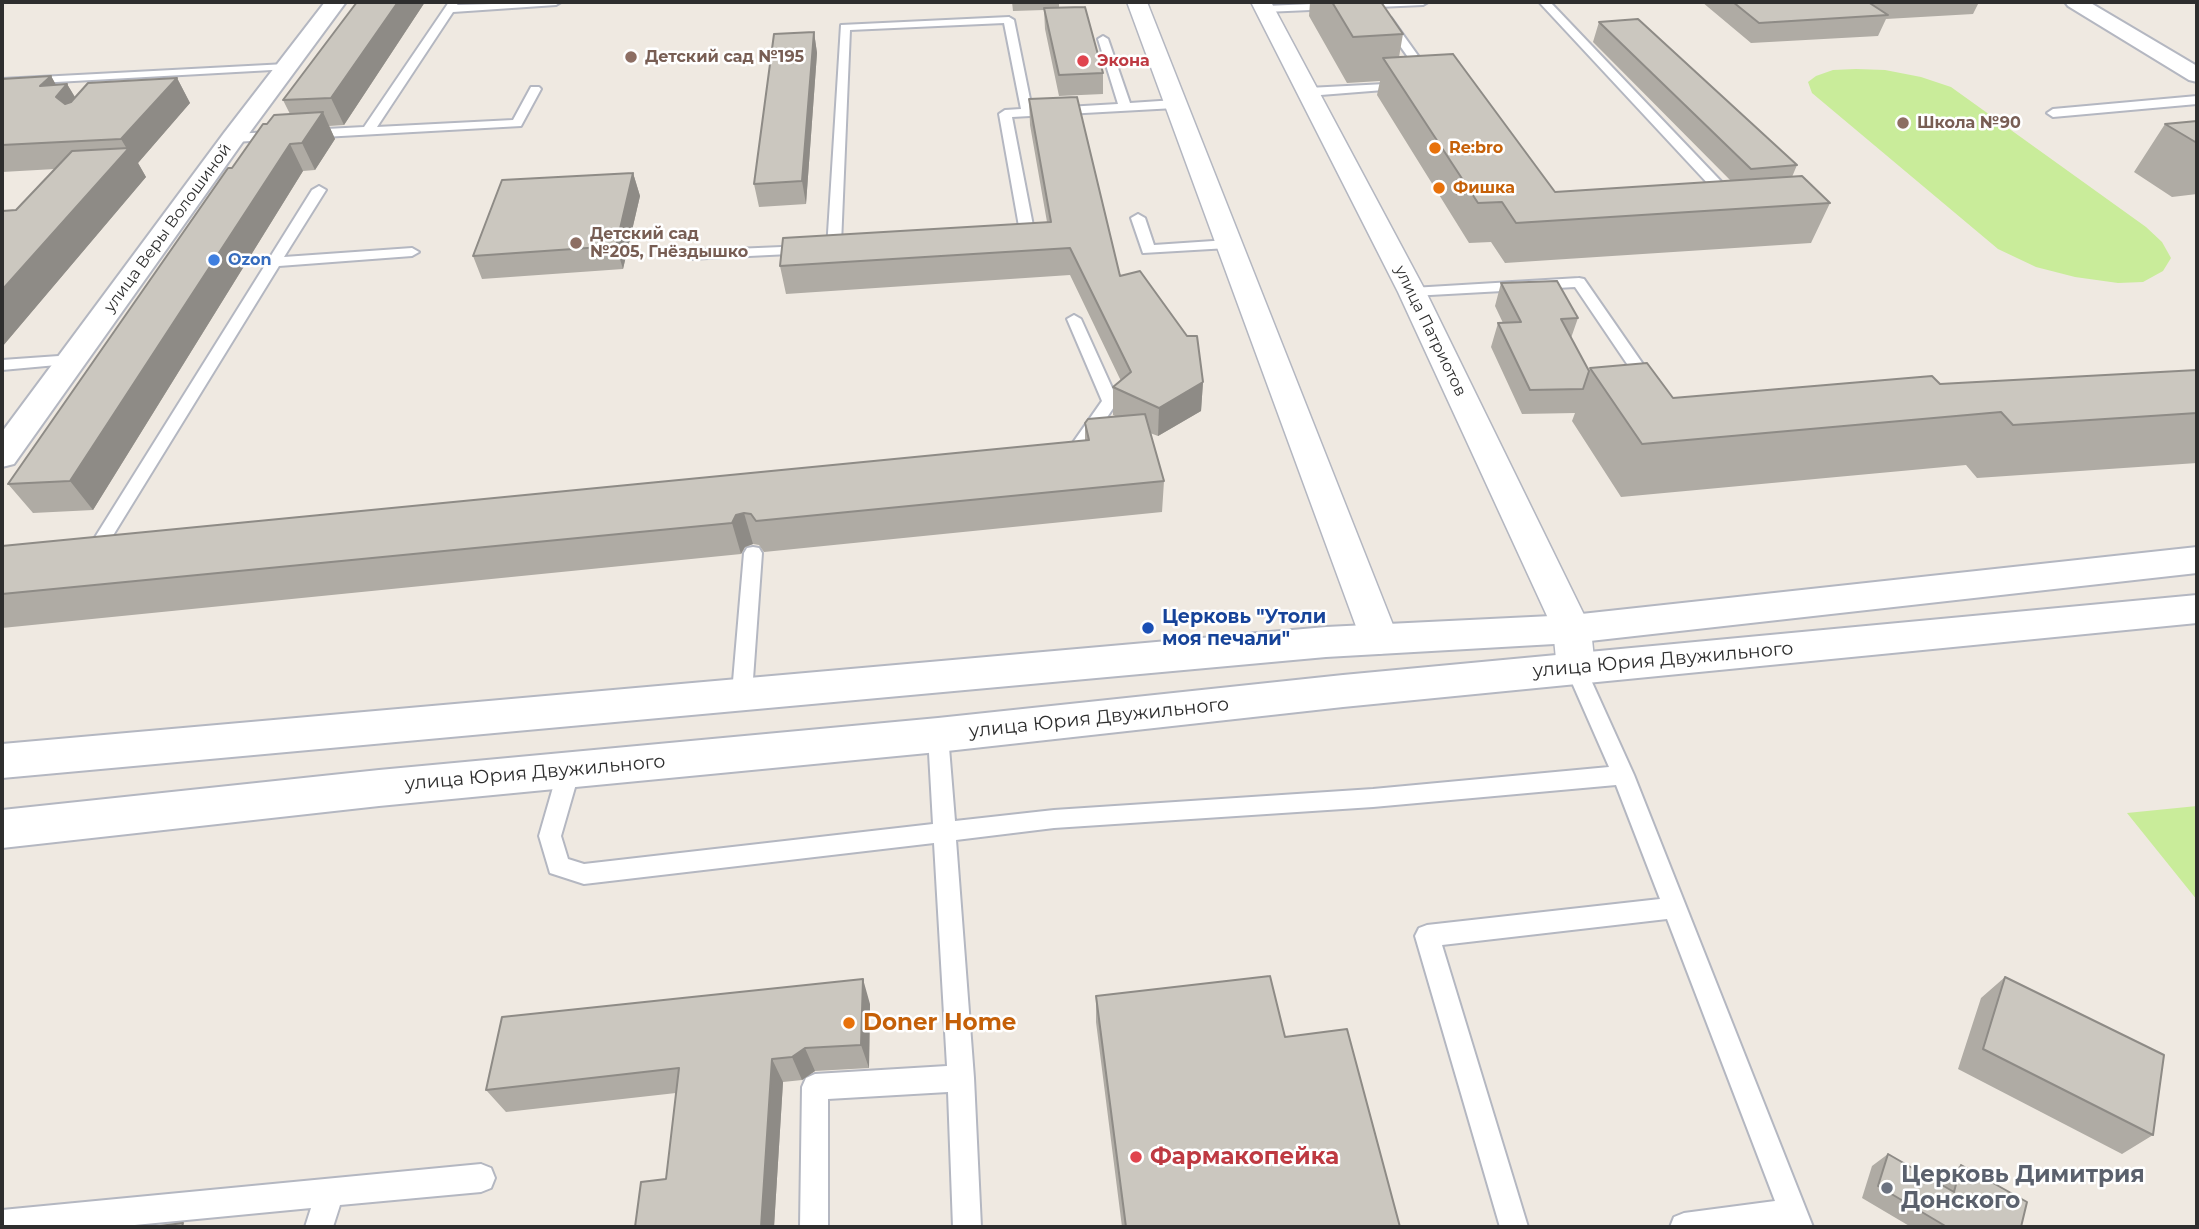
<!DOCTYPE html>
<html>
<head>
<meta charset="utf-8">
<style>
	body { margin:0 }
	#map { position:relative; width:2199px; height:1229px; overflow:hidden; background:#efe9e1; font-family:Montserrat,sans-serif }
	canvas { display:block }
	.frame { position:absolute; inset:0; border:4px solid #2e2e2e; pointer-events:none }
</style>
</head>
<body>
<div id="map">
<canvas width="2199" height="1229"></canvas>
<div class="frame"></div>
</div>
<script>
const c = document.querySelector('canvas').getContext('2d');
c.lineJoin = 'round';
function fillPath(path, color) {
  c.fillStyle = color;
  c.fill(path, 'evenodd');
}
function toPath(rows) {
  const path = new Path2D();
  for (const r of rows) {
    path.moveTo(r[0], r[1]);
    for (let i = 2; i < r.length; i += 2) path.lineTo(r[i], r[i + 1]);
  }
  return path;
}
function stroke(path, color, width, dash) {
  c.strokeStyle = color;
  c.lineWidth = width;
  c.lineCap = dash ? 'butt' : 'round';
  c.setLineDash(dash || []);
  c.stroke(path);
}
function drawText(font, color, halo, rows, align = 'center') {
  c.font = font + ' Montserrat,sans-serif';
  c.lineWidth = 5;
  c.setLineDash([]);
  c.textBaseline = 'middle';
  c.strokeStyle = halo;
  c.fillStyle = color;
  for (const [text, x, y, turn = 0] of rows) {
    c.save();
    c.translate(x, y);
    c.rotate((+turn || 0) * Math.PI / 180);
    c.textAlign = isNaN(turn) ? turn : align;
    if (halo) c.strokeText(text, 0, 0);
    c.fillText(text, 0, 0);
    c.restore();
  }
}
fillPath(toPath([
	[1856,69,1885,70,1921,77,1951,87,2146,227,2162,242,2171,258,2163,271,2143,282,2118,283,2075,277,2036,267,1998,249,1812,93,1808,82,1816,76,1833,70],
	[2197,806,2197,900,2127,813]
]), '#c9ec9a');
const lane = toPath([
	[449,2,459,2,457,5,561,2,556,5,453,12,377,127,513,120,531,87,539,87,541,89,521,126,233,142,227,138,233,134,364,127,449,2],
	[1358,2,1428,2,1423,5,1265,12,1260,9,1265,6,1358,2],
	[1539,2,1550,2,1735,196,1735,202,1725,202,1539,2],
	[1009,17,1014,20,1032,109,1118,104,1098,39,1103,36,1108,39,1130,103,1175,100,1181,104,1175,108,1012,117,1035,236,1033,239,1016,241,1009,237,1020,232,999,114,1005,110,1021,109,1004,23,850,30,841,244,852,245,854,248,847,252,829,252,827,249,841,25,1009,17],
	[1383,18,1391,18,1434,78,1432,80,1424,80,1382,20,1383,18],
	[286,64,292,67,290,69,2,85,2,79,286,64],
	[1405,83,1409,84,1409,88,1308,96,1302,92,1308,88,1405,83],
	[2197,96,2197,104,2053,117,2047,113,2053,109,2197,96],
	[319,186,326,190,284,257,412,248,419,252,412,256,279,266,104,550,92,550,89,546,92,542,312,190,319,186],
	[1138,214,1145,218,1154,245,1228,240,1235,244,1228,248,1143,253,1131,218,1138,214],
	[805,246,810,247,810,253,688,259,681,255,688,251,805,246],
	[1579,278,1584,279,1656,383,1658,386,1656,389,1644,389,1575,287,1412,296,1405,292,1412,288,1579,278],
	[1074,315,1081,319,1118,401,1077,462,1066,464,1058,459,1065,454,1102,401,1067,319,1074,315],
	[73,355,79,357,81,360,79,363,2,370,2,360,73,355],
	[753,547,759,548,762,553,752,693,749,699,742,701,735,699,732,693,744,553,747,548,753,547],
	[1576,661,1583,664,1586,669,1634,775,1813,1227,1670,1227,1674,1217,1684,1213,1775,1201,1667,919,1442,945,1528,1227,1500,1227,1415,936,1419,928,1427,925,1660,899,1616,785,1373,807,1054,828,956,840,974,1078,981,1227,953,1227,948,1092,828,1099,828,1227,800,1227,802,1087,806,1078,815,1074,947,1066,934,843,584,884,550,873,539,836,558,770,561,764,569,761,577,764,580,770,561,836,568,859,584,864,933,824,928,735,931,729,938,727,945,729,948,735,955,821,1054,810,1373,789,1609,767,1566,669,1569,664,1576,661],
	[481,1164,491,1168,495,1178,491,1188,481,1192,340,1205,333,1227,305,1227,311,1208,114,1227,2,1227,2,1210,481,1164]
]);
const street = toPath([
	[1127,2,1147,2,1399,640,1393,650,1380,654,1367,650,1361,640,1127,2],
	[1251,2,1271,2,1426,292,1591,629,1595,669,1590,679,1576,684,1562,679,1557,669,1553,629,1398,292,1251,2]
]);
const secondary = toPath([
	[325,2,346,2,242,143,14,464,2,467,2,432,224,133,325,2],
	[2065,2,2089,2,2197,66,2197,82,2189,80,2068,6,2065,2],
	[2197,547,2197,573,1572,643,1326,657,2,778,2,744,1326,627,1572,615,2197,547],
	[2197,595,2197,623,1343,707,938,752,379,806,2,848,2,810,379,770,938,718,1343,675,2197,595]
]);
stroke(lane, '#b4b7c1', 4);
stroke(street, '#b4b7c1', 3);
stroke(secondary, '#b4b7c1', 4);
fillPath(lane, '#fff');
fillPath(street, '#fff');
fillPath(secondary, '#fff');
fillPath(toPath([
	[357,2,425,2,344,125,329,126,335,139,315,170,303,171,93,510,33,513,8,484,232,168,267,124,290,114,283,100],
	[1012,2,1059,2,1059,8,1103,73,1103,94,1059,96,1045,29,1044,10,1013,11],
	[1310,2,1381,2,1403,34,1399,57,1555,192,1731,181,1593,42,1599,22,1797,165,1792,177,1830,203,1811,243,1505,263,1491,242,1469,243,1377,95,1380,81,1347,83,1309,16],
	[1702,2,1979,2,1973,14,1886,19,1878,36,1751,43],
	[814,32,817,53,806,204,759,207,754,184],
	[51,76,56,85,67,84,75,97,177,78,190,103,138,163,146,177,2,347,2,211,16,210,55,169,2,172,2,79],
	[1029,99,1120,276,1203,382,1201,411,1158,436,1150,433,1164,481,1162,512,764,552,759,545,753,544,745,547,741,554,2,628,2,546,1085,441,1085,423,1115,416,1113,415,1113,387,1121,381,1070,275,786,294,780,266,1047,222,1030,125],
	[2197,121,2197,194,2172,197,2134,172,2165,124],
	[633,173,640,196,623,269,482,279,473,256],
	[1501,283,1578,318,1571,338,1589,371,1590,368,1673,398,2197,370,2197,463,1977,478,1966,465,1621,497,1572,421,1575,413,1522,414,1491,347,1498,323,1503,323,1495,306],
	[2005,977,2153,1135,2122,1154,1958,1069,1981,998],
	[1096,996,1285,1037,1400,1227,1122,1227,1096,1022],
	[870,1004,869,1068,815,1071,802,1080,783,1082,774,1227,635,1227,666,1179,676,1093,506,1112,486,1090],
	[1888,1154,1942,1185,1944,1177,1961,1165,2021,1227,1911,1227,1862,1198,1872,1166]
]), '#afaba4');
fillPath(toPath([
	[398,2,425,2,344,125,331,98],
	[814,32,817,53,806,204,802,181],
	[51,76,60,92,67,84,82,109,71,122,40,86],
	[177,78,190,103,138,163,146,177,2,347,2,290,127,149,121,139],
	[323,112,335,139,315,170,302,143],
	[290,144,303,171,93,510,70,481],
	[633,173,640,196,623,269,616,246],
	[1203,382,1201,411,1158,436,1159,408],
	[744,513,753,544,745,547,741,554,732,523,736,515],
	[863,979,870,1004,869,1068,861,1045],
	[805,1048,815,1071,802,1080,792,1057],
	[772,1059,783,1082,774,1227,761,1227]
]), '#8e8b86');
const building = toPath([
	[357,2,398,2,331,98,283,100,357,2],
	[1332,2,1381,2,1403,34,1353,37,1332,2],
	[1733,2,1868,2,1888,15,1759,23,1733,2],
	[1085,7,1103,73,1059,75,1044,8,1085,7],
	[1638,19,1797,165,1751,169,1599,22,1638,19],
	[814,32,802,181,754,184,774,34,814,32],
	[1453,54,1555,192,1802,176,1830,203,1516,223,1502,202,1478,203,1383,58,1453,54],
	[51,76,40,86,67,84,56,97,65,104,71,102,88,83,177,78,121,139,2,145,2,79,51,76],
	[1077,97,1120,276,1140,271,1187,336,1197,336,1203,382,1159,408,1113,387,1131,372,1070,248,780,266,783,238,1051,222,1029,99,1077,97],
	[323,112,302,143,290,144,70,481,8,484,228,168,232,168,263,124,267,124,274,115,323,112],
	[2197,121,2197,143,2165,124,2197,121],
	[129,148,2,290,2,211,16,210,72,151,129,148],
	[633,173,616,246,473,256,502,180,633,173],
	[1557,281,1578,318,1561,319,1589,371,1583,389,1530,390,1498,323,1521,322,1501,283,1557,281],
	[1647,363,1673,398,1932,376,1940,384,2197,370,2197,413,2013,425,2001,412,1642,444,1590,368,1647,363],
	[1145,414,1164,481,756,521,751,514,744,513,736,515,732,523,2,594,2,546,1089,440,1085,423,1088,419,1145,414],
	[1270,976,1285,1037,1347,1029,1400,1227,1126,1227,1096,996,1270,976],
	[2005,977,2164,1055,2153,1135,1983,1049,2005,977],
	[863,979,861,1045,805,1048,792,1057,772,1059,761,1227,635,1227,641,1182,666,1179,679,1068,486,1090,502,1017,863,979],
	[1888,1154,1954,1192,1961,1165,2027,1202,2021,1227,1947,1227,1878,1186,1888,1154],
	[183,1223,182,1227,152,1227,183,1223]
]);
fillPath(building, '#cbc7bf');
stroke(building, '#8e8b86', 2);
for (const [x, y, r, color] of [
	[631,57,7,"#8d6e63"],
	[1083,61,7,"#e0444e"],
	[1903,123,7,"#8d6e63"],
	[1435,148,7,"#e8710a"],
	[1439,188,7,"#e8710a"],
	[576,243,7,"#8d6e63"],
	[214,260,7,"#3f7fe0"],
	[1148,628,7,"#1a4fb4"],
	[849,1023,7,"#e8710a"],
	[1136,1157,7,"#e0444e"],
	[1887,1188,7,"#6b7280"]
]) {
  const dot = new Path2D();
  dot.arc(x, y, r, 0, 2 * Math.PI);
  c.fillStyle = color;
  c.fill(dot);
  stroke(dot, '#fff', 2.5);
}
drawText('bold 16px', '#785e54', '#fff', [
	["Детский сад №195",645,57],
	["Школа №90",1917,123],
	["Детский сад",590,234],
	["№205, Гнёздышко",590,252]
], 'left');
drawText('bold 16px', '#be3a42', '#fff', [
	["Экона",1097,61]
], 'left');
drawText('bold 16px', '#c56008', '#fff', [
	["Re:bro",1449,148],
	["Фишка",1453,188]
], 'left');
drawText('16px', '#2e2e2e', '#fff', [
	["улица Веры Волошиной",168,228,-54],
	["улица Патриотов",1430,331,64]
]);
drawText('bold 16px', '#366cbe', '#fff', [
	["Ozon",228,260]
], 'left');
drawText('bold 19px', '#164399', '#fff', [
	["Церковь \"Утоли",1162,617],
	["моя печали\"",1162,639]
], 'left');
drawText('19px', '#2e2e2e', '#fff', [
	["улица Юрия Двужильного",1663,660,-5],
	["улица Юрия Двужильного",1099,718,-6],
	["улица Юрия Двужильного",535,773,-5]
]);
drawText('bold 23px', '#c56008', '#fff', [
	["Doner Home",863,1023]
], 'left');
drawText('bold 23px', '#be3a42', '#fff', [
	["Фармакопейка",1150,1157]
], 'left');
drawText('bold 23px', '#5b616d', '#fff', [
	["Церковь Димитрия",1901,1175],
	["Донского",1901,1201]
], 'left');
</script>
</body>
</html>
